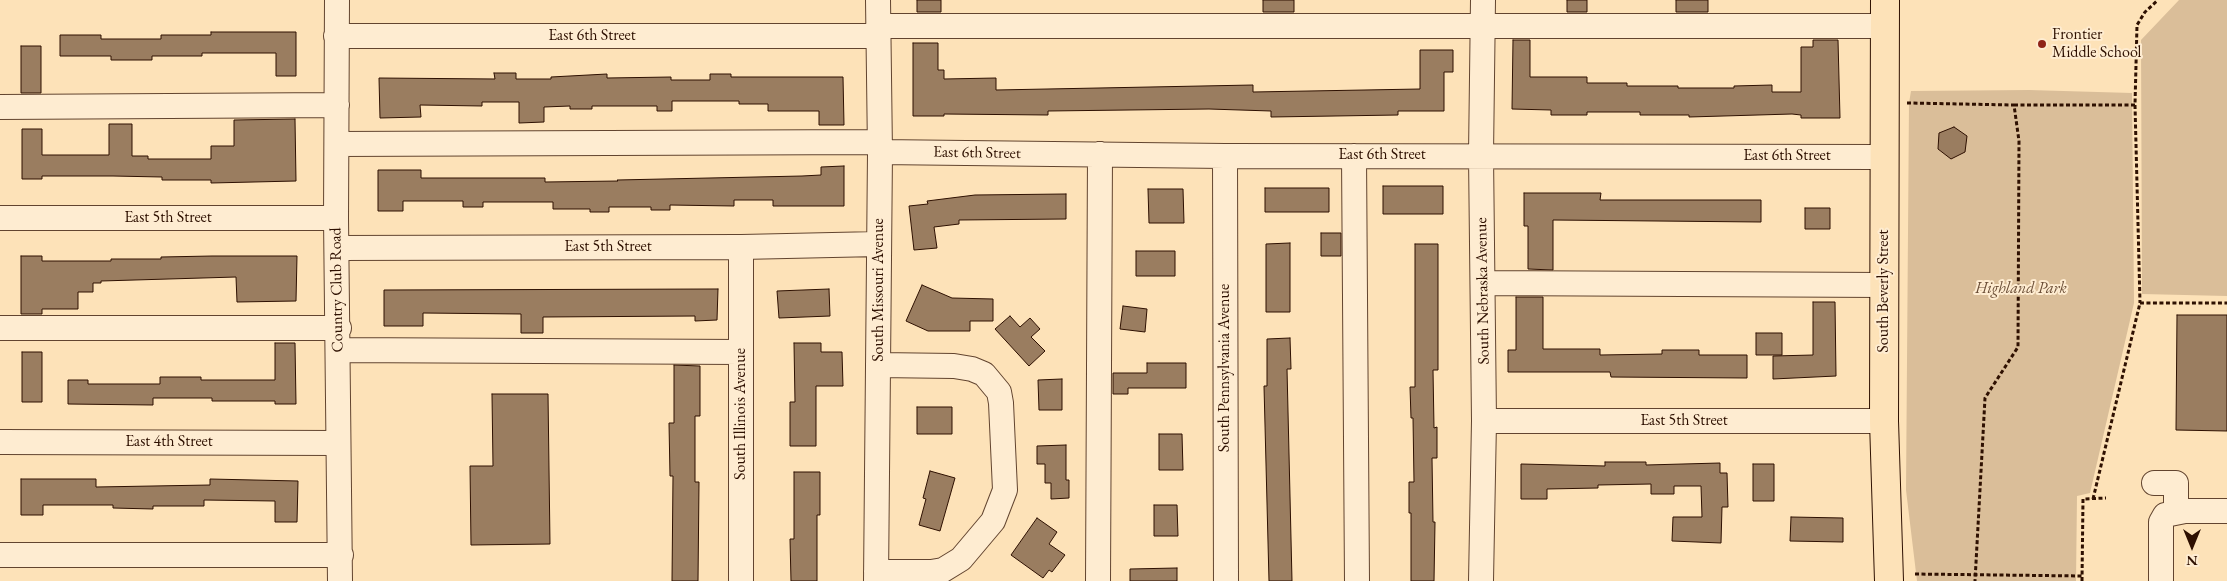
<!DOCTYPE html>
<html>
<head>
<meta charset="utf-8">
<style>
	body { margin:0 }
	#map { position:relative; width:2227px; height:581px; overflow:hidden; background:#fde2b8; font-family:"EB Garamond",serif }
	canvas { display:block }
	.north { position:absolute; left:2167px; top:521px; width:50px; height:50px; -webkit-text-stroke:4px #feecd1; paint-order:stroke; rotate:180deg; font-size:14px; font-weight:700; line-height:20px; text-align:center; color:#2e1001 }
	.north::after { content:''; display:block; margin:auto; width:18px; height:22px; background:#2e1001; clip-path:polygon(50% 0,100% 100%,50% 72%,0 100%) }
</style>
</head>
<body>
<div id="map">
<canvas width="2227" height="581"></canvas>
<div class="north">N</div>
</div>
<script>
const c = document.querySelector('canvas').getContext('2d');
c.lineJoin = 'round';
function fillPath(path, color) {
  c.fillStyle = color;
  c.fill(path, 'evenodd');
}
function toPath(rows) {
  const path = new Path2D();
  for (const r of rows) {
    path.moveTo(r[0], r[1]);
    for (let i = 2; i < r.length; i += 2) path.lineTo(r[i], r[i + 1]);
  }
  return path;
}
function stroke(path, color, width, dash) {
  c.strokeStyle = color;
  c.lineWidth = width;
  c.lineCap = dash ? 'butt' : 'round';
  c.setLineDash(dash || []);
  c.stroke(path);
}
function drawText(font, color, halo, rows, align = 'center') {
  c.font = font + ' "EB Garamond",serif';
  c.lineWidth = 4;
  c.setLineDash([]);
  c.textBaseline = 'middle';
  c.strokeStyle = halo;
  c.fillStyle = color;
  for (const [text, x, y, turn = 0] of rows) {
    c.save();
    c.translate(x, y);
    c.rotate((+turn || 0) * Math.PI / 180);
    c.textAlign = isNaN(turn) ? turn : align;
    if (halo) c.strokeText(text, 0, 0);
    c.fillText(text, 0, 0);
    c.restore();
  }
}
fillPath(toPath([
	[2179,0,2227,0,2227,296,2142,294,2141,40],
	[2029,90,2132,93,2134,303,2090,493,2077,496,2076,581,1917,581,1906,490,1909,103,1911,91]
]), '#dabe99');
const building = toPath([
	[917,0,941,0,941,12,917,12,917,0],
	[1263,0,1294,0,1294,12,1263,12,1263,0],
	[1567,0,1587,0,1587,12,1567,12,1567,0],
	[1676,0,1708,0,1708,12,1676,12,1676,0],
	[211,32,296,32,296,76,276,76,276,53,202,53,202,56,152,56,152,60,111,60,111,56,60,56,60,35,101,35,101,39,161,39,161,35,211,35,211,32],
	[1513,40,1530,40,1530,77,1587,77,1587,83,1627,83,1627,86,1678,86,1678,88,1734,88,1734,86,1772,85,1772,92,1801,92,1801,47,1813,47,1813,40,1838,40,1840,118,1801,118,1801,115,1792,114,1689,117,1689,115,1640,115,1640,112,1587,112,1587,115,1551,115,1551,110,1512,109,1513,40],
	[913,43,938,43,938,70,944,70,944,79,996,78,996,90,1253,85,1253,92,1420,89,1420,50,1453,50,1453,72,1444,72,1444,111,1398,111,1398,115,1271,117,1271,111,1209,109,1048,111,1048,115,944,114,944,116,913,116,913,43],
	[21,46,41,46,41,93,21,93,21,46],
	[494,73,516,73,516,79,551,79,551,77,607,74,607,78,671,77,671,80,710,80,710,74,731,74,731,77,843,77,844,125,819,125,819,111,768,111,768,104,739,104,739,101,672,101,672,111,657,111,657,106,592,106,592,109,570,109,570,106,544,107,544,122,519,123,519,102,482,102,482,106,420,105,421,117,380,118,379,78,495,79,494,73],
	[295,119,296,181,211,183,211,180,162,180,162,177,113,176,42,176,42,179,22,179,22,129,42,129,42,155,109,155,109,124,132,124,132,156,148,156,148,159,211,159,211,146,234,146,234,120,295,119],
	[1954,127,1967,136,1965,152,1951,159,1938,149,1939,133,1954,127],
	[844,166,844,206,773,206,773,200,734,200,734,206,670,205,670,210,651,210,651,207,609,207,609,212,590,212,590,209,553,209,553,202,483,202,483,207,463,207,463,201,403,201,403,211,378,211,378,170,421,170,421,178,545,178,545,182,618,181,617,180,802,176,821,175,821,167,844,166],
	[1383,186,1443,186,1443,214,1383,214,1383,186],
	[1265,188,1329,188,1329,212,1265,212,1265,188],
	[1148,189,1183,189,1184,223,1149,223,1148,189],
	[1524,193,1601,193,1600,200,1761,200,1761,222,1553,220,1553,270,1528,269,1528,226,1524,226,1524,193],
	[1066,194,1066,219,959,220,959,224,934,227,937,248,914,250,909,206,928,204,927,201,975,195,1066,194],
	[1805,208,1830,208,1830,229,1805,229,1805,208],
	[1321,233,1341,233,1341,256,1321,256,1321,233],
	[1290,243,1290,312,1266,312,1266,244,1290,243],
	[1415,244,1438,244,1438,370,1433,370,1434,428,1437,427,1437,458,1432,458,1433,522,1435,522,1434,581,1411,581,1411,513,1409,513,1409,482,1414,482,1413,418,1411,418,1410,387,1415,387,1415,244],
	[1136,251,1175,251,1175,276,1136,276,1136,251],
	[21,256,42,256,42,261,111,261,111,259,161,259,161,257,212,256,297,256,296,301,237,302,236,277,101,281,101,283,93,283,93,292,78,292,78,309,42,309,42,314,21,314,21,256],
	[922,285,952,298,993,299,993,321,970,321,970,331,928,331,906,321,922,285],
	[718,289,717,320,695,321,695,316,543,317,543,333,521,333,521,314,423,313,423,326,384,326,384,290,718,289],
	[829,289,830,316,779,318,777,291,829,289],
	[1516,297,1543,297,1543,349,1600,349,1600,355,1662,354,1662,350,1699,350,1699,355,1747,355,1747,378,1611,377,1610,372,1508,372,1508,350,1516,350,1516,297],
	[1813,302,1835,302,1836,376,1773,379,1773,356,1813,355,1813,302],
	[1123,306,1147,309,1145,332,1120,329,1123,306],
	[2177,315,2227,315,2227,431,2176,430,2177,315],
	[1010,316,1020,327,1030,318,1040,329,1031,337,1045,351,1029,366,995,329,1010,316],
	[1756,333,1782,333,1782,355,1756,355,1756,333],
	[1290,338,1291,369,1287,369,1292,581,1269,581,1264,386,1267,386,1267,339,1290,338],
	[275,343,295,343,296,404,275,404,275,401,212,401,212,398,153,398,153,405,68,404,68,380,88,380,88,384,160,384,160,377,201,377,201,380,275,380,275,343],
	[794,343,821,343,821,352,842,352,843,386,816,386,816,446,790,446,790,402,795,402,794,343],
	[22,352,42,352,42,402,22,402,22,352],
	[1147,363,1186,363,1186,388,1128,388,1128,394,1113,394,1113,373,1147,373,1147,363],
	[674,365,700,366,700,416,695,416,695,482,699,482,698,581,672,581,673,476,670,476,669,423,674,423,674,365],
	[1062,379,1062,410,1039,410,1038,380,1062,379],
	[492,394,548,394,550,544,471,545,470,466,493,466,492,394],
	[917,407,952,407,952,434,917,434,917,407],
	[1159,434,1182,434,1183,470,1159,470,1159,434],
	[1066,445,1066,480,1069,480,1069,498,1051,499,1051,483,1045,483,1045,464,1037,464,1037,446,1066,445],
	[1605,462,1646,462,1646,465,1720,463,1720,473,1727,473,1728,507,1722,507,1721,543,1672,541,1673,517,1702,517,1701,486,1674,486,1674,494,1651,494,1651,484,1598,485,1598,488,1547,489,1547,499,1521,499,1521,464,1605,466,1605,462],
	[1753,464,1774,464,1774,501,1753,501,1753,464],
	[930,471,955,478,940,531,919,525,926,499,923,498,930,471],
	[794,472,820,472,820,515,817,515,817,581,791,581,790,539,794,539,794,472],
	[21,479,96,479,96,487,210,485,210,479,298,481,297,522,275,522,275,501,204,500,204,506,153,506,153,509,113,508,113,505,43,505,43,515,21,515,21,479],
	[1154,505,1177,505,1178,536,1154,536,1154,505],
	[1791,517,1843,518,1843,542,1790,541,1791,517],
	[1037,518,1057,532,1049,544,1065,555,1052,572,1049,570,1043,578,1011,555,1037,518],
	[1177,568,1177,581,1130,581,1130,569,1177,568]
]);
fillPath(building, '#9a7d60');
stroke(building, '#2e1001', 1);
const minor = toPath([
	[337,0,336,218,340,581],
	[878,26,1885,26],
	[336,36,878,36],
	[0,107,337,105],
	[337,144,880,142],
	[880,152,1225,156,1884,157],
	[1225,156,1226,581],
	[1354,156,1357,581],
	[0,218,336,218],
	[337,248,741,247,878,244],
	[1483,283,1884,285],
	[0,328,339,328],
	[338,350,741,352],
	[1484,421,1884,421],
	[0,442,338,443],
	[2154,483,2176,483,2176,511],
	[0,555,341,555],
	[876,572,931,572,943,570,961,559,993,521,1005,490,1001,403,999,392,984,374,972,369,954,366,879,365],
	[741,581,741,247],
	[876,581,880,152,878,0],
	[1098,581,1100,154],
	[1481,581,1484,421,1481,155,1483,0],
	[2161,581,2161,522,2165,515,2185,511,2227,511]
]);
const major = toPath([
	[1885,0,1884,421,1889,581]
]);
stroke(minor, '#62442f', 26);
stroke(major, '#2e1001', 30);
stroke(toPath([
	[1907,103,2014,105,2019,141,2018,347,1985,398,1975,581],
	[2014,105,2135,105,2137,25,2145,12,2158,0],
	[2135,105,2140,303],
	[2093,499,2140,303,2227,303],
	[1915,574,2082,576],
	[2082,581,2083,499,2106,498]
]), '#2e1001', 3, [4, 2.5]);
stroke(minor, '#feecd1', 24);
stroke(major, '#fde2b8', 28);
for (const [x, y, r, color] of [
	[2042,44,5,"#8f2418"]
]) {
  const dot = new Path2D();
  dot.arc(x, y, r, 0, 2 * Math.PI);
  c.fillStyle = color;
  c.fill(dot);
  stroke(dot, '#feecd1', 2);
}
drawText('16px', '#2e1001', '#feecd1', [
	["Frontier",2052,35],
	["Middle School",2052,53]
], 'left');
drawText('16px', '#2e1001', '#feecd1', [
	["East 6th Street",592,36],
	["East 6th Street",977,153,1],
	["East 6th Street",1382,155],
	["East 6th Street",1787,156],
	["East 5th Street",168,218],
	["East 5th Street",608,247],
	["Country Club Road",337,290,-91],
	["South Missouri Avenue",879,290,-90],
	["South Nebraska Avenue",1483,291,-91],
	["South Beverly Street",1884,291,-90],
	["South Pennsylvania Avenue",1225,368,-90],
	["South Illinois Avenue",741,414,-90],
	["East 5th Street",1684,421],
	["East 4th Street",169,442]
]);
drawText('italic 16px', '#6a4d36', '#feecd1', [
	["Highland Park",2021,289]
]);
</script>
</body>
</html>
